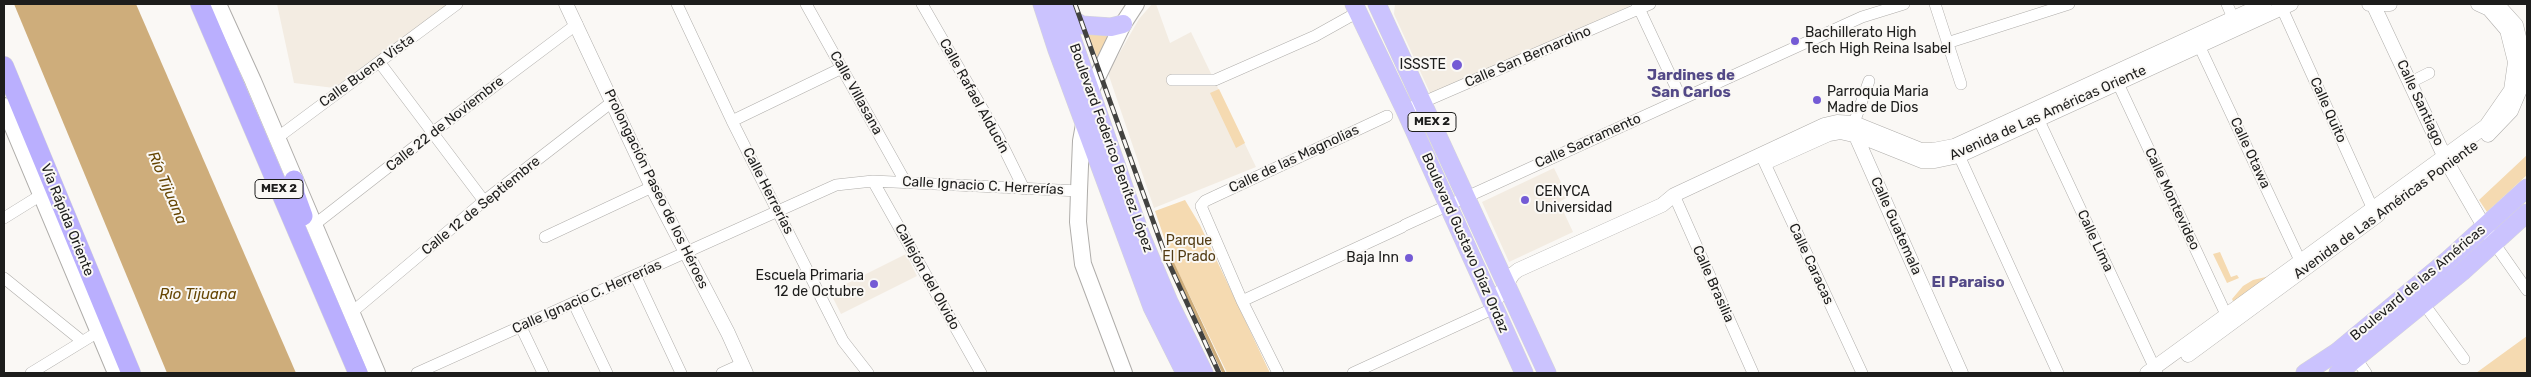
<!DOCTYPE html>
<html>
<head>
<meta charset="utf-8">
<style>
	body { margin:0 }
	#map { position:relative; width:2531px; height:377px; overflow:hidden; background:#faf8f5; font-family:Rubik,sans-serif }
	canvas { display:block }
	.frame { position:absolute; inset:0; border:5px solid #1d1d1c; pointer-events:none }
</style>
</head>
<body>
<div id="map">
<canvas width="2531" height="377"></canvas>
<div class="frame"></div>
</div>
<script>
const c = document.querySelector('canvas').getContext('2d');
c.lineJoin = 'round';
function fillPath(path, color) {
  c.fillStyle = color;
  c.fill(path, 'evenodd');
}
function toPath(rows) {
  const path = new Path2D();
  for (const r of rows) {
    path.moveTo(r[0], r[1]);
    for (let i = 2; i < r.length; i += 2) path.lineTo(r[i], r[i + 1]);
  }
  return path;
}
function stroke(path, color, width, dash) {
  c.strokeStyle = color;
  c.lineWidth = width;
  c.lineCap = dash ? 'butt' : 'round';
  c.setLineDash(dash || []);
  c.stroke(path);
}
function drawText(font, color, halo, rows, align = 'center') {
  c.font = font + ' Rubik,sans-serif';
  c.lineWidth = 4;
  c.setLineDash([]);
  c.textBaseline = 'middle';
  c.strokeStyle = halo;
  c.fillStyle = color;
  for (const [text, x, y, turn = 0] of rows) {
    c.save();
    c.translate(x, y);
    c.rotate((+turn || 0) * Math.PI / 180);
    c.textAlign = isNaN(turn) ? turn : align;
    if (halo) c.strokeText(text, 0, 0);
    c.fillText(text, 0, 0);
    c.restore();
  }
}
fillPath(toPath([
	[277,4,449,4,334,88,294,83],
	[1152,4,1156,4,1170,43,1191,32,1256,167,1154,208,1108,73,1139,19],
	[1395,4,1629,4,1630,6,1431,95,1394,14],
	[1554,168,1568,197,1559,202,1573,232,1509,262,1482,202],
	[906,254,917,276,841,314,830,292]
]), '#f3ece2');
fillPath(toPath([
	[1085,28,1112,32,1097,57],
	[1219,89,1245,143,1236,148,1210,93],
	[2527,155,2527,175,2487,212,2479,200],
	[1185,200,1200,225,1270,373,1227,373,1170,255,1155,211],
	[2220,252,2231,277,2237,275,2239,278,2227,283,2213,254],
	[2274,275,2234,303,2232,299,2243,286,2253,280],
	[2527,336,2527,373,2476,373]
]), '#f5dab1');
fillPath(toPath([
	[14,4,136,4,296,373,167,373]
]), '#cead7b');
stroke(toPath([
	[1172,262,1224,373]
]), '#cead7b', 3);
const minor = toPath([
	[677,4,732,121,843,341,868,373],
	[806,4,906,183],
	[922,4,998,136,1024,189],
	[1637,4,1681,98],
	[1935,4,1961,84],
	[2227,4,2236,25],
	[2280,4,2376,216],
	[2196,39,2304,269],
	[1947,43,2069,4],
	[380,63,484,201],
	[2115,77,2230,323],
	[1172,80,1215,80,1315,36,1358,12],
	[2411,82,2429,73],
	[1405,110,1650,4],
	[2035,112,2157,373],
	[732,121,842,68],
	[1855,131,1854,123,1869,81],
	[277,138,457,4],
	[1956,149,2058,373],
	[1761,155,1862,373],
	[873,181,981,373],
	[1674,195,1753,373],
	[4,218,41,195],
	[314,225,432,133,577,24],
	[1405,225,1862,17,1904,4],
	[545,237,652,187],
	[2494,243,2527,290],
	[636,277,681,373],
	[4,278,82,341],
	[1242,301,1402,227],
	[574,304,607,373],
	[2424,304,2464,359],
	[351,313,484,201,612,102],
	[521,327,543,373],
	[2357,360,2366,373],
	[31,373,98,332],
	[417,373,836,185,873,181,1079,191],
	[722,373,742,364],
	[1278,373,1242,301,1201,206,1205,201,1387,116],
	[1353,373,1488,311,1493,304]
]);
const tertiary = toPath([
	[566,4,652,187,728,333,746,373],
	[2369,4,2390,4],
	[2373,4,2448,164,2489,235],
	[1855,134,1961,373],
	[2488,135,2511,111,2525,78,2525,61,2516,25,2497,4],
	[1769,161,1829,134,1840,132,1862,137,1922,161,1935,161,1959,156,2291,4],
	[1493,304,1513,274,1518,270,1662,205,1674,195,1824,125,1837,122,1854,123,1921,150,1933,150,1954,146,2264,4],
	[2188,355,2378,215],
	[2147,373,2486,126,2511,90,2515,62,2507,30,2489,9,2478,4]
]);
const secondary = toPath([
	[218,4,253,81,377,373],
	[4,106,116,373],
	[1124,373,1083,264,1078,222,1079,191,1081,141,1090,92,1123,24,1136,4]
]);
const primary = toPath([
	[1042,4,1057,50,1152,307,1185,373],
	[1060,4,1140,233,1169,302,1204,373],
	[1354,4,1405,110,1524,373],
	[1377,4,1547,373],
	[1063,8,1075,21,1082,25,1111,27,1123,24],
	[2305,373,2337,352,2449,259,2527,188],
	[2338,373,2462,272,2527,213]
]);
const trunk = toPath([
	[200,4,358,373],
	[4,66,131,373],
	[294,180,295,194,303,216]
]);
stroke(minor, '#afadaa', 12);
stroke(tertiary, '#afadaa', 15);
stroke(secondary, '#afadaa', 18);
stroke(primary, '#d6d6d6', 19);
stroke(trunk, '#d6d6d6', 20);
stroke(minor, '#fff', 11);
stroke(tertiary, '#fff', 14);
stroke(secondary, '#fff', 16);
stroke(primary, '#cbc3fe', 18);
stroke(trunk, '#baaffe', 19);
const rail = toPath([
	[1075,4,1166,257,1219,373]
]);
stroke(rail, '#424240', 5);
stroke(rail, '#faf8f5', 3, [9]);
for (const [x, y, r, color] of [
	[1795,41,5,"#745bd5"],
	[1457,65,6,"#745bd5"],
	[1817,100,5,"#745bd5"],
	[1525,200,5,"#745bd5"],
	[1409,258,5,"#745bd5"],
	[874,284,5,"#745bd5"]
]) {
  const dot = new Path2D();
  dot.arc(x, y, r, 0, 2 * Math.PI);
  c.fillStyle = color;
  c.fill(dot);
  stroke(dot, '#faf8f5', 2);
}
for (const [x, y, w] of [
	[1432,122,48],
	[279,189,48]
]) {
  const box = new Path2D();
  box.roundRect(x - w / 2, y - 9.5, w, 19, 4);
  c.fillStyle = '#faf8f5';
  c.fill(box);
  stroke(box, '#1d1d1c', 1);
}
drawText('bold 12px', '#1d1d1c', null, [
	["MEX 2",1432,122],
	["MEX 2",279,189]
]);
drawText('14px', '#1d1d1c', '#faf8f5', [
	["Bachillerato High",1805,33],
	["Tech High Reina Isabel",1805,49],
	["ISSSTE",1446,65,"right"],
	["Parroquia Maria",1827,92],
	["Madre de Dios",1827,108],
	["CENYCA",1535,192],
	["Universidad",1535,208],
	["Baja Inn",1399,258,"right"],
	["Escuela Primaria",864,276,"right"],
	["12 de Octubre",864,292,"right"]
], 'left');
drawText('14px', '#1d1d1c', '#faf8f5', [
	["Calle San Bernardino",1528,57,-23],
	["Calle Buena Vista",367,71,-36],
	["Calle Villasana",856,93,61],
	["Calle Rafael Alducín",974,96,61],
	["Calle Santiago",2420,103,65],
	["Calle Quito",2328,110,66],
	["Avenida de Las Américas Oriente",2048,113,-24],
	["Calle 22 de Noviembre",445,124,-38],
	["Calle Sacramento",1588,141,-24],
	["Boulevard Federico Benítez López",1111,148,70],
	["Calle Otawa",2250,153,65],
	["Calle de las Magnolias",1294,159,-25],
	["Calle Ignacio C. Herrerías",983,186,3],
	["Prolongación Paseo de los Héroes",656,189,64],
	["Calle Herrerías",768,191,63],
	["Calle Montevideo",2172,199,65],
	["Calle 12 de Septiembre",481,206,-39],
	["Avenida de Las Américas Poniente",2386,210,-36],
	["Vía Rápida Oriente",67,220,68],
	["Calle Guatemala",1896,226,66],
	["Calle Lima",2095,241,65],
	["Boulevard Gustavo Díaz Ordaz",1465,243,66],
	["Calle Caracas",1811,264,65],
	["Callejón del Olvido",927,277,61],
	["Boulevard de las Américas",2418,283,-40],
	["Calle Brasilia",1713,284,66],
	["Calle Ignacio C. Herrerías",587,297,-24]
]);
drawText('14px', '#533c14', '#faf8f5', [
	["Parque",1189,241],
	["El Prado",1189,257]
]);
drawText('bold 15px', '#534987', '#faf8f5', [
	["Jardines de",1691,76],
	["San Carlos",1691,93],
	["El Paraiso",1968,283]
]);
drawText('italic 15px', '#664604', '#faf8f5', [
	["Río Tijuana",167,188,67],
	["Rio Tijuana",198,295]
]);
</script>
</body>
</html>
